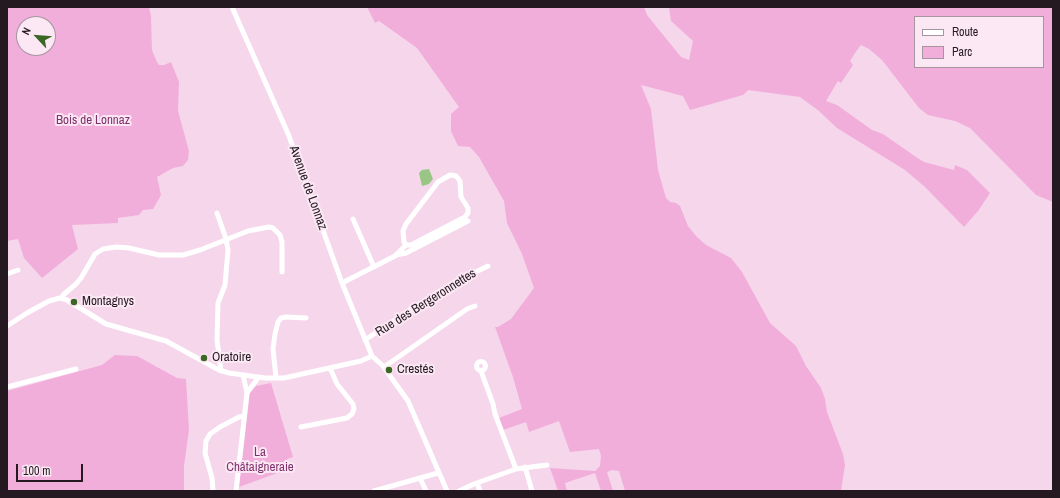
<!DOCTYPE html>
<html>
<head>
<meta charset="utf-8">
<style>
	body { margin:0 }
	#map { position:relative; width:1060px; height:498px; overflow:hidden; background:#f6d6eb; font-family:"Archivo Narrow",sans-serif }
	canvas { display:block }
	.frame { position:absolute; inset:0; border:8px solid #241920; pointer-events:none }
	.legend { position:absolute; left:914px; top:16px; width:130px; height:52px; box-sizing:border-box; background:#fbe8f4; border:1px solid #a5959f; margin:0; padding:5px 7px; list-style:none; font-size:12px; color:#241920 }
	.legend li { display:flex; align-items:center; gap:8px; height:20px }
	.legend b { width:20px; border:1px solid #a5959f }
	.north { position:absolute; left:16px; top:16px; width:40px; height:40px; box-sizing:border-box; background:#fbe8f4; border:1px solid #a5959f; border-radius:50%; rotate:296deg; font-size:11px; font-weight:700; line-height:16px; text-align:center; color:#241920 }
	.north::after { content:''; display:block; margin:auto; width:14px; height:18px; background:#3b6624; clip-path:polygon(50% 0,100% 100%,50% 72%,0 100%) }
	.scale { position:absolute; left:16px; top:464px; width:67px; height:18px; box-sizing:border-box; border:2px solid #241920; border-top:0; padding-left:5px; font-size:12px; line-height:14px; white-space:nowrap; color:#241920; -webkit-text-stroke:3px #fbe8f4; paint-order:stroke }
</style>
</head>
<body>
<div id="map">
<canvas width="1060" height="498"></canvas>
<div class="frame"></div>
<ul class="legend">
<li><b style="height:5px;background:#fff"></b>Route</li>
<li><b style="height:11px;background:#f1aedb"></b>Parc</li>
</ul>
<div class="north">N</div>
<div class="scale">100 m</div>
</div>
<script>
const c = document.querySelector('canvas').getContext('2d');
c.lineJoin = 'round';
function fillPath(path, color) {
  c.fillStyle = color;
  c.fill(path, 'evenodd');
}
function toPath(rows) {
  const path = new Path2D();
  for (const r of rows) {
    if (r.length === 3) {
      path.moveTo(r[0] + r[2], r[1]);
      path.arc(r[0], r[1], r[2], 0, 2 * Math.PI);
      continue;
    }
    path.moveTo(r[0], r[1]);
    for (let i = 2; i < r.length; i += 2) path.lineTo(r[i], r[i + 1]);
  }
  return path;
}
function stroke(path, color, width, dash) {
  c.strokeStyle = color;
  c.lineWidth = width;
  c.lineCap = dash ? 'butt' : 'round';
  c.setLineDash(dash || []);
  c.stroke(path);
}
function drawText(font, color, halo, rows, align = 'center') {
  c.font = font + ' "Archivo Narrow",sans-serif';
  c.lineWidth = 4;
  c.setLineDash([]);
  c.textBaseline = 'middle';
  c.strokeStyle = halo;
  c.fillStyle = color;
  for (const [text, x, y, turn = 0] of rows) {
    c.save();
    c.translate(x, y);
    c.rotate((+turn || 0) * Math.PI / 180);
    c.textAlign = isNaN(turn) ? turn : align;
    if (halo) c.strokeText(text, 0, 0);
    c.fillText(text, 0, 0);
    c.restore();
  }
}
fillPath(toPath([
	[7,7,149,7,151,16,152,50,156,60,159,65,164,65,171,62,179,82,178,111,189,151,188,160,183,166,173,168,157,177,161,195,153,209,143,210,139,215,118,218,118,223,72,225,78,249,42,278,24,258,18,239,7,241],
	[24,24,48,24,48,48,24,48],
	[367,7,644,7,647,15,681,57,689,60,693,41,671,21,669,7,1053,7,1053,202,1036,195,970,128,955,121,928,115,919,108,882,60,869,49,861,45,857,50,850,61,853,65,841,83,838,81,826,101,837,105,872,130,883,134,916,157,924,162,954,170,955,165,967,170,990,193,978,211,964,227,925,187,905,170,837,128,819,111,800,97,748,90,743,95,690,110,683,96,641,85,651,109,658,170,666,198,670,202,676,203,680,206,688,226,696,236,706,245,731,258,742,272,770,323,796,346,806,366,821,388,825,399,827,412,843,454,845,465,841,491,625,491,619,471,612,470,607,472,613,491,601,491,595,473,565,483,567,491,558,491,550,468,595,471,600,466,601,456,599,449,570,452,559,421,529,432,526,422,503,430,499,418,522,409,513,377,495,327,498,327,511,319,534,288,522,254,507,223,504,201,479,157,470,147,458,146,451,131,451,114,459,107,417,48,379,21,375,23],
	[915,17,1043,17,1043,67,915,67],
	[115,355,137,356,177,378,186,379,189,430,184,466,184,491,7,491,7,391,102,365],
	[271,383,293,457,287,459,291,468,239,487,250,391,256,386]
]), '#f1aedb');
fillPath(toPath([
	[429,169,433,179,429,184,422,186,419,173,422,170]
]), '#9ac685');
stroke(toPath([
	[232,7,289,136,342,283,372,356,383,366,408,401,447,491],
	[217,213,226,239,228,250,225,285,218,303,217,340,221,371],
	[353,219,374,267],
	[396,255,406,253,468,221],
	[7,274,18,270],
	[342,283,395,256,406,245,411,245,465,217,468,213,468,208,461,197,460,181,456,176,450,175,438,182,406,224,403,231,404,242,406,245],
	[62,298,63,295,76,284,81,278,95,254,103,249,116,247,129,248,159,255,183,255,200,250,248,231,269,227,273,228,280,235,282,242,282,272],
	[7,326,27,313,49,301,60,298,67,300,106,324,166,341,219,370,229,373,265,378,284,378,361,361,372,356],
	[365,340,411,309,451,284,488,266],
	[481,366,4.5],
	[384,367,467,309,475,306],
	[481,371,493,404,495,414,516,469],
	[276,378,273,349,275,334,278,322,281,318,286,317,306,318],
	[7,387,76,369],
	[247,393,258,378],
	[301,427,347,418,352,414,354,409,353,404,337,384,330,368],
	[525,467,532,491],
	[420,478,426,491],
	[477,483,480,491],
	[213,491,212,478,205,453,206,441,210,434,220,427,239,417,244,416],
	[236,491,247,393,243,375],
	[374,491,438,473],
	[459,491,474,484,516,469,547,465]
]), '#fff', 5);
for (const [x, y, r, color] of [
	[74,302,4,"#3b6624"],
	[204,358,4,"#3b6624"],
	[389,370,4,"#3b6624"]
]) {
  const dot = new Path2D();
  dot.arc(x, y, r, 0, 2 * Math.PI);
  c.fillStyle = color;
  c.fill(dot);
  stroke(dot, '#fbe8f4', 1.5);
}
drawText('13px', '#7f316b', '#fbe8f4', [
	["Bois de Lonnaz",93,121],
	["La",260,453],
	["Châtaigneraie",260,468]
]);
drawText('13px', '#241920', '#fbe8f4', [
	["Avenue de Lonnaz",308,188,70],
	["Rue des Bergeronnettes",426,303,-32]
]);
drawText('13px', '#241920', '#fbe8f4', [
	["Montagnys",82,302],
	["Oratoire",212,358],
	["Crestés",397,370]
], 'left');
</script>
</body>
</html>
